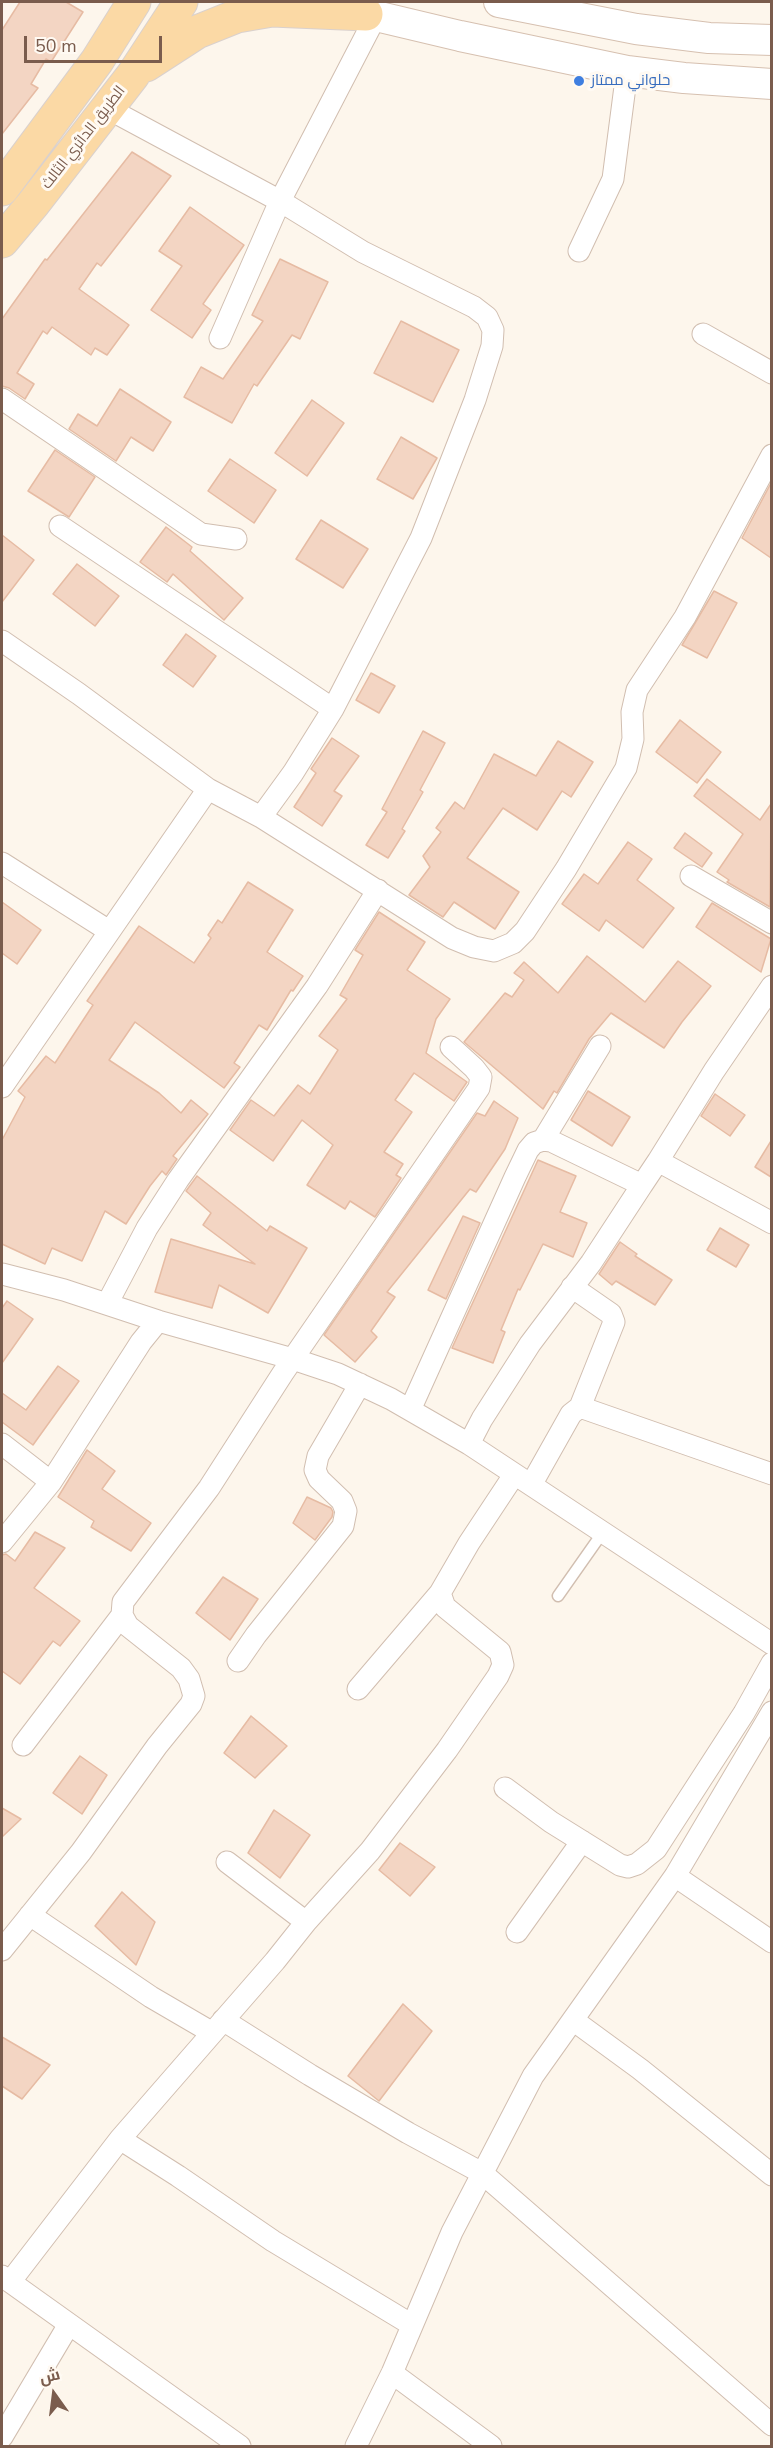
<!DOCTYPE html>
<html>
<head>
<meta charset="utf-8">
<style>
	body { margin:0 }
	#map { position:relative; width:773px; height:2448px; overflow:hidden; background:#fdf6ec; font-family:"Nunito Sans",Cairo,sans-serif }
	canvas { display:block }
	.frame { position:absolute; inset:0; border:3px solid #7a5c4d; pointer-events:none }
	.north { position:absolute; left:24px; top:2364px; width:60px; height:60px; -webkit-text-stroke:4px #fffaf3; paint-order:stroke; rotate:346deg; font-size:16px; font-weight:700; line-height:24px; text-align:center; color:#7a5c4d }
	.north::after { content:''; display:block; margin:auto; width:21px; height:27px; background:#7a5c4d; clip-path:polygon(50% 0,100% 100%,50% 72%,0 100%) }
	.scale { position:absolute; left:24px; top:36px; width:138px; height:27px; box-sizing:border-box; border:3px solid #7a5c4d; border-top:0; padding-left:8px; font-size:18px; line-height:21px; white-space:nowrap; color:#7a5c4d; -webkit-text-stroke:4px #fffaf3; paint-order:stroke }
</style>
</head>
<body>
<div id="map">
<canvas width="773" height="2448"></canvas>
<div class="frame"></div>
<div class="north">ش</div>
<div class="scale">50 m</div>
</div>
<script>
const c = document.querySelector('canvas').getContext('2d');
c.lineJoin = 'round';
function fillPath(path, color) {
  c.fillStyle = color;
  c.fill(path, 'evenodd');
}
function toPath(rows) {
  const path = new Path2D();
  for (const r of rows) {
    path.moveTo(r[0], r[1]);
    for (let i = 2; i < r.length; i += 2) path.lineTo(r[i], r[i + 1]);
  }
  return path;
}
function stroke(path, color, width, dash) {
  c.strokeStyle = color;
  c.lineWidth = width;
  c.lineCap = dash ? 'butt' : 'round';
  c.setLineDash(dash || []);
  c.stroke(path);
}
function drawText(font, color, halo, rows, align = 'center') {
  c.font = font + ' "Nunito Sans",Cairo,sans-serif';
  c.lineWidth = 6;
  c.setLineDash([]);
  c.textBaseline = 'middle';
  c.strokeStyle = halo;
  c.fillStyle = color;
  for (const [text, x, y, turn = 0] of rows) {
    c.save();
    c.translate(x, y);
    c.rotate((+turn || 0) * Math.PI / 180);
    c.textAlign = isNaN(turn) ? turn : align;
    if (halo) c.strokeText(text, 0, 0);
    c.fillText(text, 0, 0);
    c.restore();
  }
}
const building = toPath([
	[20,2,66,2,83,12,51,62,46,59,31,84,38,88,2,134,2,30,20,2],
	[132,152,171,176,101,266,97,263,79,289,129,325,107,355,95,348,91,355,52,327,47,334,43,331,17,373,34,384,25,399,9,388,2,386,2,319,45,259,47,260,132,152],
	[190,207,244,245,203,304,211,310,192,338,151,310,182,266,159,251,190,207],
	[280,259,328,282,300,339,292,335,257,386,254,384,232,423,184,397,201,367,223,379,263,321,252,315,280,259],
	[401,321,459,350,433,402,374,373,401,321],
	[120,389,171,422,153,451,131,437,116,461,69,429,78,414,97,426,120,389],
	[312,400,344,423,307,476,275,453,312,400],
	[401,437,437,458,413,499,377,479,401,437],
	[55,450,95,477,69,517,28,491,55,450],
	[230,459,276,490,254,523,208,491,230,459],
	[771,483,771,558,742,538,771,483],
	[321,520,368,549,343,588,296,559,321,520],
	[166,527,192,547,190,551,243,598,224,620,173,574,167,582,140,562,166,527],
	[2,535,34,560,2,602,2,535],
	[77,564,119,596,95,626,53,594,77,564],
	[714,591,737,603,707,658,682,645,714,591],
	[186,634,216,656,193,687,163,665,186,634],
	[371,673,395,686,379,713,356,700,371,673],
	[680,720,721,752,697,783,656,752,680,720],
	[423,731,445,743,420,790,423,792,402,829,405,831,388,858,366,845,387,812,382,809,423,731],
	[332,738,359,756,334,791,342,796,322,826,294,807,316,773,311,769,332,738],
	[558,741,593,762,571,797,562,791,537,830,503,808,467,858,519,892,495,929,454,902,443,917,409,895,430,867,423,856,441,832,436,828,455,802,464,809,494,754,536,776,558,741],
	[707,779,760,820,771,804,770,907,727,882,729,880,717,872,743,834,694,796,707,779],
	[685,833,712,853,702,867,674,848,685,833],
	[628,842,652,859,637,880,674,908,643,948,606,920,599,931,562,904,584,874,598,884,628,842],
	[248,882,293,910,267,952,303,976,293,991,291,990,267,1030,259,1025,234,1063,240,1067,224,1088,135,1022,109,1060,159,1093,181,1113,191,1100,208,1114,173,1156,177,1159,166,1175,162,1171,150,1186,126,1224,105,1211,82,1261,52,1248,45,1264,2,1244,2,1140,25,1097,18,1091,46,1056,55,1063,93,1005,87,1001,139,926,194,963,211,938,208,935,218,920,222,923,248,882],
	[2,902,41,930,17,964,2,953,2,902],
	[712,903,771,939,761,972,696,927,712,903],
	[379,912,425,942,407,970,450,999,436,1019,426,1053,467,1082,454,1101,414,1073,395,1100,412,1112,384,1152,403,1164,396,1175,401,1178,375,1217,350,1201,345,1209,307,1185,333,1145,302,1120,273,1161,230,1130,251,1100,274,1116,298,1085,310,1094,338,1050,319,1036,347,999,340,995,363,955,355,950,379,912],
	[587,956,645,1002,678,961,711,986,682,1022,664,1048,611,1013,589,1039,557,1093,554,1091,543,1109,464,1042,505,993,512,997,524,980,514,973,524,962,558,993,587,956],
	[588,1091,630,1117,612,1146,571,1120,588,1091],
	[715,1094,745,1115,730,1136,701,1116,715,1094],
	[494,1101,518,1118,505,1149,476,1192,470,1189,387,1292,395,1297,371,1331,377,1337,355,1362,324,1335,477,1113,485,1116,494,1101],
	[771,1141,771,1177,755,1167,771,1141],
	[538,1160,576,1176,560,1212,587,1223,573,1257,543,1244,520,1290,518,1289,501,1330,505,1332,493,1363,452,1348,538,1160],
	[197,1176,267,1231,270,1226,307,1248,268,1313,219,1285,212,1308,155,1292,171,1239,255,1264,203,1225,211,1213,186,1191,197,1176],
	[463,1216,480,1223,446,1299,428,1290,463,1216],
	[720,1228,749,1245,736,1267,707,1250,720,1228],
	[620,1242,637,1254,635,1256,672,1280,655,1305,616,1281,612,1285,599,1274,620,1242],
	[7,1301,33,1319,2,1363,2,1308,7,1301],
	[58,1366,79,1381,33,1445,2,1422,2,1393,26,1410,58,1366],
	[87,1450,115,1471,102,1489,151,1523,131,1551,91,1527,94,1521,58,1497,87,1450],
	[307,1497,331,1508,333,1512,332,1517,315,1540,293,1523,307,1497],
	[35,1532,65,1548,34,1588,80,1621,60,1646,53,1641,20,1684,2,1671,2,1555,6,1554,15,1561,35,1532],
	[223,1577,258,1599,230,1640,196,1613,223,1577],
	[251,1716,287,1746,255,1778,224,1753,251,1716],
	[80,1756,107,1775,82,1814,53,1793,80,1756],
	[2,1808,21,1819,2,1837,2,1808],
	[274,1810,310,1835,280,1878,248,1853,274,1810],
	[400,1843,435,1867,410,1896,379,1870,400,1843],
	[122,1892,155,1922,136,1965,95,1926,122,1892],
	[403,2004,432,2031,379,2101,348,2076,403,2004],
	[2,2037,50,2065,22,2099,2,2086,2,2037]
]);
fillPath(building, '#f3d5c3');
stroke(building, '#e6bba3', 1.5);
const lane = toPath([
	[558,1596,603,1532]
]);
const street = toPath([
	[107,108,280,201,363,252,474,307,487,317,493,330,492,346,475,400,421,538,333,709,293,773,261,817],
	[579,251,613,179,627,71],
	[703,334,772,373],
	[220,338,280,201,376,16],
	[2,399,201,534,236,539],
	[60,526,333,709],
	[2,641,79,694,208,789,261,817,452,938,474,947,494,951,513,943,525,931,566,869,626,768,633,739,632,712,637,690,685,617,772,455],
	[2,863,109,931],
	[691,876,772,923],
	[772,986,714,1071,658,1161,772,1223],
	[2,1087,208,789],
	[543,1140,600,1046],
	[2,1274,64,1290,158,1321,293,1359,338,1374,391,1399,469,1444,772,1644],
	[572,1287,611,1314,614,1322,580,1407],
	[107,1304,147,1228,178,1180,317,986,378,890],
	[410,1410,515,1177,528,1150,534,1143,543,1140,551,1141,642,1185,658,1161],
	[2,1444,51,1482],
	[469,1444,482,1419,530,1344,591,1263,642,1185],
	[531,1485,571,1414,580,1407,772,1474],
	[2,1542,51,1482,141,1342,158,1321],
	[238,1661,256,1635,343,1526,346,1511,342,1501,319,1479,315,1470,318,1456,360,1384],
	[358,1689,440,1593],
	[23,1745,122,1615],
	[505,1788,551,1822,620,1865,628,1867,637,1864,656,1849,744,1713,772,1663],
	[227,1862,306,1922],
	[675,1876,772,1942],
	[30,1915,151,1997,211,2032],
	[517,1932,582,1841],
	[2,1950,81,1852,157,1746,191,1704,194,1696,189,1679,181,1668,128,1626,122,1615,123,1602,209,1488,283,1373,479,1088,481,1077,474,1068,451,1047],
	[223,2020,310,2075,408,2133,482,2173,772,2425],
	[573,2020,640,2069,772,2175],
	[120,2139,178,2176,273,2241,412,2325],
	[2,2276,240,2446],
	[10,2282,120,2139,275,1961,306,1922,370,1851,447,1750,498,1676,503,1665,500,1652,445,1607,440,1593,469,1543,514,1475],
	[392,2373,491,2446],
	[2,2437,68,2326],
	[356,2446,392,2373,452,2232,533,2076,675,1876,772,1712]
]);
const secondary = toPath([
	[499,2,636,29,709,38,772,40],
	[342,8,460,36,627,71,684,78,772,84]
]);
const primary = toPath([
	[146,65,197,32,237,16,272,10,366,14],
	[2,189,97,61,134,2],
	[2,241,33,204,133,75,181,2]
]);
stroke(lane, '#d1beb0', 13);
stroke(street, '#d1beb0', 23);
stroke(secondary, '#d6c0b0', 32);
stroke(primary, '#dad1cd', 35);
stroke(lane, '#fff', 10);
stroke(street, '#fff', 21);
stroke(secondary, '#fff', 30);
stroke(primary, '#fbd9a5', 33);
for (const [x, y, r, color] of [
	[579,81,6,"#3f7fe0"]
]) {
  const dot = new Path2D();
  dot.arc(x, y, r, 0, 2 * Math.PI);
  c.fillStyle = color;
  c.fill(dot);
  stroke(dot, '#fffaf3', 2);
}
drawText('15px', '#366cbe', '#fffaf3', [
	["حلواني ممتاز",591,81]
], 'left');
drawText('15px', '#7a5c4d', '#fffaf3', [
	["الطريق الدائري الثالث",84,138,-52]
]);
</script>
</body>
</html>
